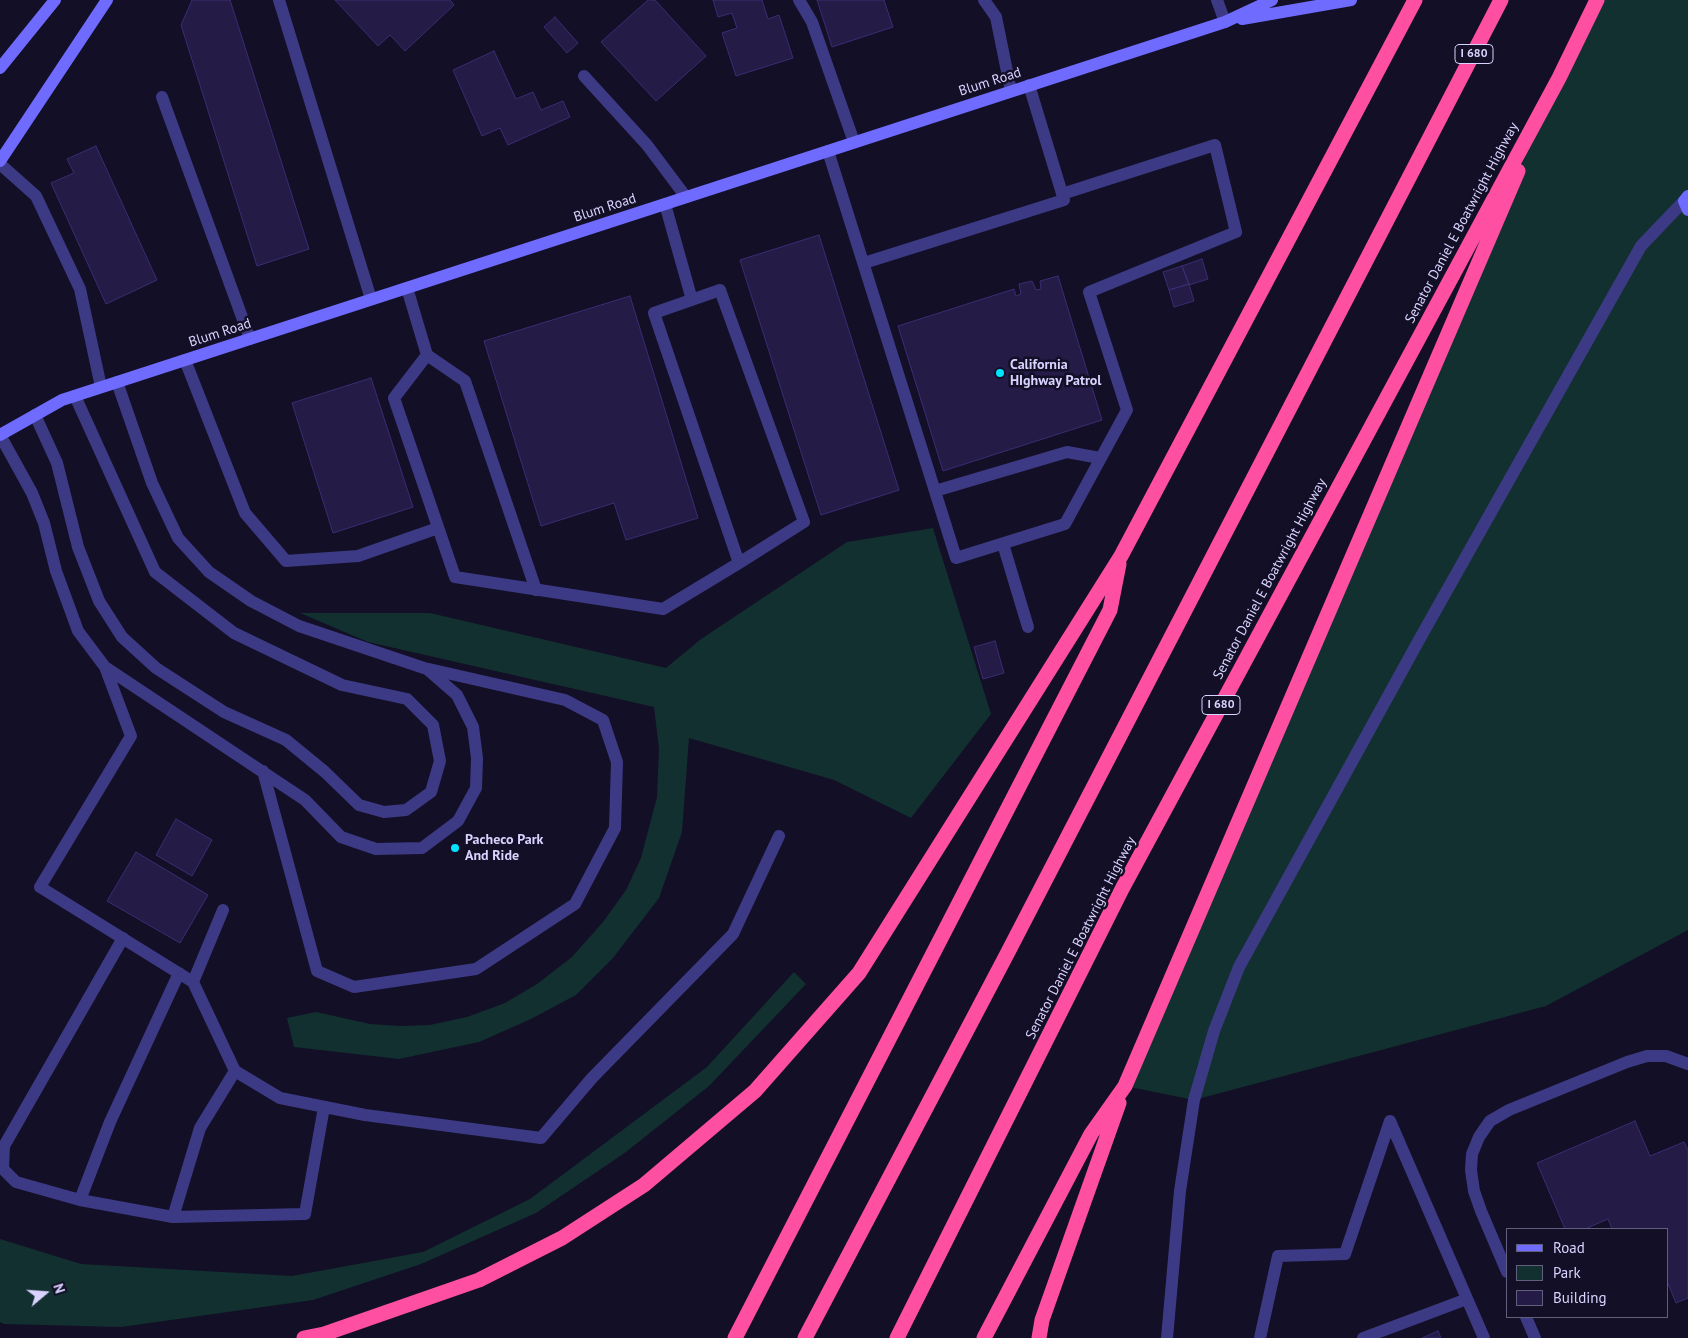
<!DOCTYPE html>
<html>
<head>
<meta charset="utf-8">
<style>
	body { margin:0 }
	#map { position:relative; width:1688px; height:1338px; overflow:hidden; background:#130f26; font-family:"PT Sans",sans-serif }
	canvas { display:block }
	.legend { position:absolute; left:1506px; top:1228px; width:162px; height:90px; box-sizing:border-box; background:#130f26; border:1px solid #625e7d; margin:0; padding:6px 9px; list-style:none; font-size:15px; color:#d9d4ff }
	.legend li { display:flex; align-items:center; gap:10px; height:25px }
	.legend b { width:25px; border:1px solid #625e7d }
	.north { position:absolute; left:20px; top:1268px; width:50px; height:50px; -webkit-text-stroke:4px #130f26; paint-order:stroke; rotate:72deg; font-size:14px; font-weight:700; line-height:20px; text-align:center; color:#d9d4ff }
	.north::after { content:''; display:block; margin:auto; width:18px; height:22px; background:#d9d4ff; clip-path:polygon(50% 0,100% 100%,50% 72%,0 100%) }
</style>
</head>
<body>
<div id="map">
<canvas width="1688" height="1338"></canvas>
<ul class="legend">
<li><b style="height:6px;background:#6f6bff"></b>Road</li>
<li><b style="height:14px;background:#12302f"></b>Park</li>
<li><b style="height:14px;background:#241b47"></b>Building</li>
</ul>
<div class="north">N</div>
</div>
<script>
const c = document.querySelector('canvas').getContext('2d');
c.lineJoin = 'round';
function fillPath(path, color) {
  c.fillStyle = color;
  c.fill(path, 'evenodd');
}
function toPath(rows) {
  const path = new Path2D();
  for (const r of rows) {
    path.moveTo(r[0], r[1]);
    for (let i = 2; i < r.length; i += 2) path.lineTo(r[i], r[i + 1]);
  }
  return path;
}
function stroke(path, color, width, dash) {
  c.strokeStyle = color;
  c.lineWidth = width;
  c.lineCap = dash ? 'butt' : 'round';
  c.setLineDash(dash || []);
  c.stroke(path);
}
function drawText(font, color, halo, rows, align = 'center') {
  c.font = font + ' "PT Sans",sans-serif';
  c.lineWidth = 5;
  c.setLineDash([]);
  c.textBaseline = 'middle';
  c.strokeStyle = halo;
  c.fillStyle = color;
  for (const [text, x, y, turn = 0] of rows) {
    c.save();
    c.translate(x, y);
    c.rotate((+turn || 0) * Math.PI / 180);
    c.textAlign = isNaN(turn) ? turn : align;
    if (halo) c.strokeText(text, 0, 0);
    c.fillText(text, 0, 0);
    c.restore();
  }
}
fillPath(toPath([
	[1597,0,1688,0,1688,930,1546,1006,1194,1100,1125,1086,1559,78],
	[933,528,991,714,911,818,834,780,689,738,682,832,659,898,613,958,576,995,531,1019,479,1042,399,1059,294,1047,287,1018,316,1012,370,1024,401,1026,430,1025,467,1017,505,1003,537,984,572,957,603,922,626,890,641,858,657,797,659,749,654,707,368,642,300,613,430,613,666,668,701,639,847,542],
	[794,972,806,984,709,1086,626,1152,536,1213,421,1264,313,1300,121,1327,4,1324,0,1322,0,1239,81,1264,292,1276,423,1252,530,1199,707,1067]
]), '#12302f');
const building = toPath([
	[192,0,230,0,309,249,257,266,181,25,192,0],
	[335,0,450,0,454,5,405,51,390,35,378,46,335,0],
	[648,0,655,0,706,56,656,101,601,42,648,0],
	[713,0,762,0,768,19,779,15,793,58,736,76,722,33,737,28,732,13,718,17,713,0],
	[817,0,884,0,893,27,832,47,817,0],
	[555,17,578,43,567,53,544,27,555,17],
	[494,51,516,99,533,92,541,110,563,101,570,117,508,145,500,128,482,136,453,70,494,51],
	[96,146,157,280,106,304,51,183,74,173,67,159,96,146],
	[819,235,899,490,821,515,740,260,819,235],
	[1202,259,1208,279,1189,285,1182,266,1202,259],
	[1182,266,1189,284,1169,290,1163,272,1182,266],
	[1058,276,1102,420,943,471,898,326,1014,289,1016,296,1021,294,1019,284,1032,281,1036,290,1041,289,1040,281,1058,276],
	[1189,284,1194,301,1174,307,1169,290,1189,284],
	[630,296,698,518,626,540,614,503,541,526,484,341,630,296],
	[371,378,413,507,333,533,292,403,371,378],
	[995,641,1004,673,983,679,974,647,995,641],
	[176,819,212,840,192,876,156,855,176,819],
	[136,852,208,895,180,943,107,901,136,852],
	[1635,1121,1650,1156,1684,1142,1688,1150,1688,1298,1676,1303,1667,1281,1667,1229,1612,1229,1608,1219,1585,1229,1565,1229,1537,1163,1635,1121],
	[1438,1331,1441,1338,1422,1338,1438,1331]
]);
fillPath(building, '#241b47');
stroke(building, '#3b2d73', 1);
stroke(toPath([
	[279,0,371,299],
	[799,0,812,22,854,142],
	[984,0,996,17,1011,91],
	[584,76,647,145,686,197],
	[162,97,250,339],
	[828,151,956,558,1065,524,1127,410,1089,292,1236,232,1215,145,1062,194],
	[0,164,36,196,80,289,101,387],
	[665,204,692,300],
	[864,263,1064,200,1029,85],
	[407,288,427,355,394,398,455,577,663,609,739,563,804,522,720,290,654,313,739,563],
	[427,355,465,381,536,590],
	[185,360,245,513,286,561,358,556,438,528],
	[35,415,57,463,78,547,99,601,122,637,156,668,224,712,286,740,325,772,359,805,384,812,406,810,431,792,440,761,433,725,407,699,342,685,234,633,155,572,75,396],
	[0,435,32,493,44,523,56,571,78,631,105,667,305,800,341,837,376,849,422,848,458,821,476,788,477,758,473,727,457,695,427,669,299,626,251,601,209,572,178,538,152,483,117,382],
	[935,491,1067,452,1100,458],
	[1003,544,1028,627],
	[105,667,131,736,40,887,193,982,235,1071,280,1098,365,1115,541,1138,592,1078,733,934,779,836],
	[263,771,317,971,354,987,476,969,575,904,615,828,617,762,603,720,565,700,429,669],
	[123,938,4,1146,3,1169,16,1182,80,1200,173,1217,305,1214,324,1107],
	[193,982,223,910],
	[80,1200,110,1122,179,973],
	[173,1217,200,1128,235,1071],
	[1507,1272,1481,1211,1474,1191,1471,1170,1472,1154,1479,1137,1490,1121,1509,1110,1627,1062,1647,1056,1666,1056,1688,1064],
	[1526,1317,1535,1338],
	[1167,1338,1180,1191,1194,1100,1214,1031,1239,967,1419,640,1641,246,1684,201],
	[1260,1338,1278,1256,1345,1254,1390,1121,1484,1338],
	[1363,1338,1467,1299]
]), '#3d3a85', 12);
stroke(toPath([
	[1217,0,1225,22]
]), '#3d3a85', 12);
stroke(toPath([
	[1242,19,1351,0],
	[0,68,55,0],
	[0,161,107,0],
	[1688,196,1684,201,1688,210],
	[0,435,62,400,1225,22,1272,0]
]), '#6f6bff', 12);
stroke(toPath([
	[304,1338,324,1334,479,1280,562,1238,644,1185,755,1091,859,973,1121,556,1415,0],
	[735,1338,1110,610,1119,564],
	[805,1338,1007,954,1501,0],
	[897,1338,1122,889,1559,78,1597,0],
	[984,1338,1091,1134,1125,1086,1518,171],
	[1039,1338,1042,1320,1119,1103]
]), '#ff4fa3', 15);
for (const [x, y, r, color] of [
	[1000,373,5,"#00e5ff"],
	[455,848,5,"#00e5ff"]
]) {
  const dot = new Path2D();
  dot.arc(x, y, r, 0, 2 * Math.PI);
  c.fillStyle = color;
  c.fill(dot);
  stroke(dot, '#130f26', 2);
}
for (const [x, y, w] of [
	[1474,54,38],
	[1221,705,38]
]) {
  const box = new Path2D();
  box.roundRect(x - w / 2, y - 9.5, w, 19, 4);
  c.fillStyle = '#130f26';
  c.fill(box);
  stroke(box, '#d9d4ff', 1);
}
drawText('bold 12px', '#d9d4ff', null, [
	["I 680",1474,54],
	["I 680",1221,705]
]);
drawText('14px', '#d9d4ff', '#130f26', [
	["Blum Road",990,82,-18],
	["Blum Road",605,208,-18],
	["Senator Daniel E Boatwright Highway",1462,223,-62],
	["Blum Road",220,333,-18],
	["Senator Daniel E Boatwright Highway",1270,579,-62],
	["Senator Daniel E Boatwright Highway",1081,938,-63]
]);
drawText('bold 14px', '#d9d4ff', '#130f26', [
	["California",1010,365],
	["HIghway Patrol",1010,381],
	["Pacheco Park",465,840],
	["And Ride",465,856]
], 'left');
</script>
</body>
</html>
